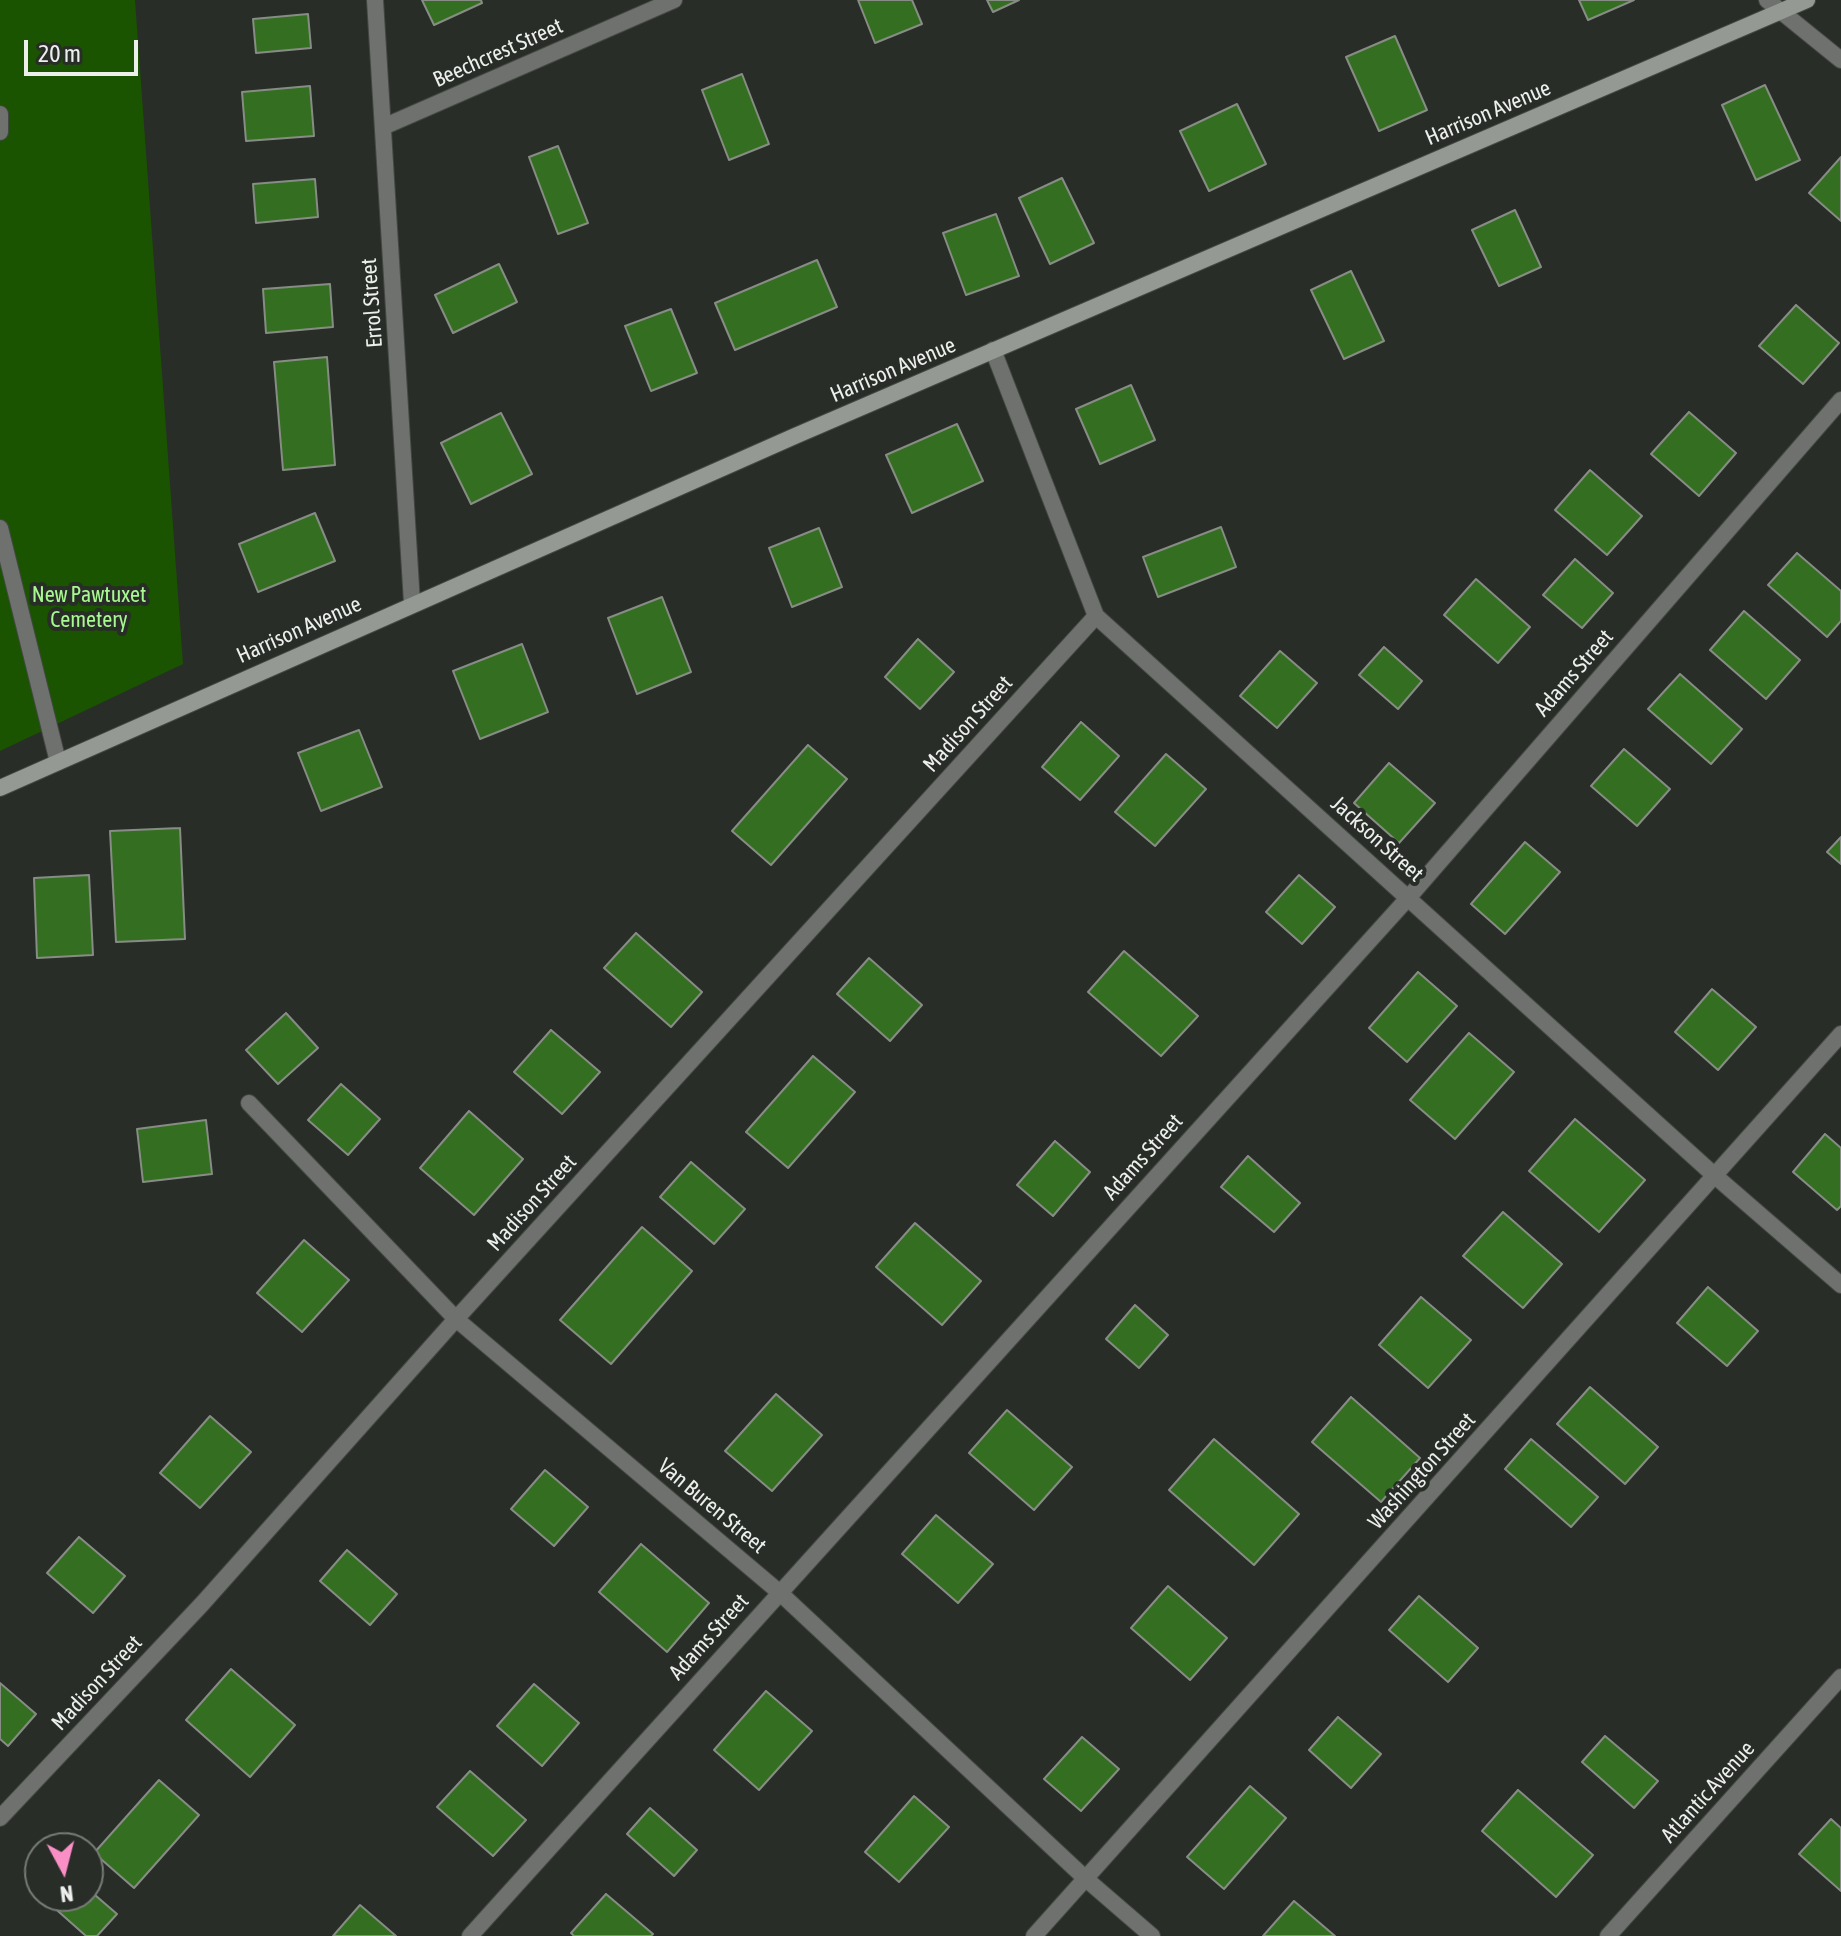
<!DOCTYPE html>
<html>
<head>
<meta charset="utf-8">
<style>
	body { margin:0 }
	#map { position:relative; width:1841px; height:1936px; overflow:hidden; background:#292d28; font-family:"Asap Condensed",sans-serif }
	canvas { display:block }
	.north { position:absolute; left:24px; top:1832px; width:80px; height:80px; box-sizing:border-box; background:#292d28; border:2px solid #777b76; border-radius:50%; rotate:173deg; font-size:22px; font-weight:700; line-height:32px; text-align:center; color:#ecefec }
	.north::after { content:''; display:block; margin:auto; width:28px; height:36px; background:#fa8fc6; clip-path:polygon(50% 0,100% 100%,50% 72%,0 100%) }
	.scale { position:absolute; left:24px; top:40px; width:114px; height:36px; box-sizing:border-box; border:4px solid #ecefec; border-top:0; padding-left:10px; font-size:24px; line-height:28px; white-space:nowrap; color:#ecefec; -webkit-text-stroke:6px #292d28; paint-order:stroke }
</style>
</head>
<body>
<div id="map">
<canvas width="1841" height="1936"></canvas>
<div class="north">N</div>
<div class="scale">20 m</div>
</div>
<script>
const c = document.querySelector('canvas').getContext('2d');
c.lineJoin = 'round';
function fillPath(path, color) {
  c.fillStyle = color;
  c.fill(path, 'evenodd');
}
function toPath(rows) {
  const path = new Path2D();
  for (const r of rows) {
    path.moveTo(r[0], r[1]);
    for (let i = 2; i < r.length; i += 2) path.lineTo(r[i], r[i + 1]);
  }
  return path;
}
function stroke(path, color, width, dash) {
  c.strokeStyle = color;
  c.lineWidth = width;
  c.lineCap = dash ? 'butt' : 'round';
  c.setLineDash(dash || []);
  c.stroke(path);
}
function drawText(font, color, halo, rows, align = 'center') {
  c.font = font + ' "Asap Condensed",sans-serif';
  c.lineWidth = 8;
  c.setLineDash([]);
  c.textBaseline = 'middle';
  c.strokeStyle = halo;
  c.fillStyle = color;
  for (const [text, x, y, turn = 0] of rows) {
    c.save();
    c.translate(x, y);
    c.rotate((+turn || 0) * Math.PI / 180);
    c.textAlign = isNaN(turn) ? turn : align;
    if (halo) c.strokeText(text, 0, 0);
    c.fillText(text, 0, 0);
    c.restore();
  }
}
fillPath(toPath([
	[0,0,135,0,183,664,0,751]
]), '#1a5400');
const building = toPath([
	[422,0,481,0,482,3,434,25,422,0],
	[858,0,912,0,922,24,875,43,858,0],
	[987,0,1019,0,993,12,987,0],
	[1579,0,1634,0,1588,20,1579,0],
	[308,14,311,48,256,53,253,19,308,14],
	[1395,36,1427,110,1379,131,1346,57,1395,36],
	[742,74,769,144,729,160,702,90,742,74],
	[1765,85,1800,160,1756,180,1722,105,1765,85],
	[310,86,314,136,246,141,242,92,310,86],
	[1237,104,1266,164,1209,191,1180,131,1237,104],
	[558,146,588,223,558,234,529,157,558,146],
	[1841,157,1841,221,1809,193,1841,157],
	[1062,178,1094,243,1050,264,1019,198,1062,178],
	[315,179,318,217,256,223,253,184,315,179],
	[1515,210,1541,267,1499,286,1472,230,1515,210],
	[996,214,1019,276,966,295,943,233,996,214],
	[817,260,837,307,735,350,715,303,817,260],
	[499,264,517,302,453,333,435,295,499,264],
	[1351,271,1384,341,1344,359,1311,290,1351,271],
	[330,284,333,327,266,333,263,289,330,284],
	[1796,305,1839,343,1803,384,1759,346,1796,305],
	[671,309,697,373,651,391,625,326,671,309],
	[327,357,335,465,283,470,274,362,327,357],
	[1131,385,1155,440,1100,464,1076,409,1131,385],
	[1689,412,1736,453,1699,496,1651,454,1689,412],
	[501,413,532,474,471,504,441,443,501,413],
	[957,424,983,481,912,513,886,455,957,424],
	[1590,470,1642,516,1607,555,1555,510,1590,470],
	[315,513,335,561,258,592,239,544,315,513],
	[1221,527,1236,567,1158,597,1143,557,1221,527],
	[819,528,842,587,792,607,769,548,819,528],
	[1797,553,1841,591,1841,621,1827,637,1768,585,1797,553],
	[1575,559,1613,593,1582,628,1543,595,1575,559],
	[1476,579,1530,627,1498,663,1444,615,1476,579],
	[662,597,691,672,637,694,608,618,662,597],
	[1744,611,1800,660,1766,699,1710,650,1744,611],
	[918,639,954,672,920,709,885,677,918,639],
	[522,644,548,712,480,739,453,671,522,644],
	[1384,647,1422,681,1398,709,1359,675,1384,647],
	[1280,651,1317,683,1277,728,1240,696,1280,651],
	[1680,674,1742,729,1711,764,1648,709,1680,674],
	[1081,722,1119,756,1080,800,1042,767,1081,722],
	[359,730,382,787,321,811,298,753,359,730],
	[808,745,847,779,771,865,732,831,808,745],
	[1624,749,1670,789,1637,826,1591,786,1624,749],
	[1166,754,1206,789,1155,846,1115,812,1166,754],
	[1389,763,1435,803,1399,843,1354,803,1389,763],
	[180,828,185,939,116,942,110,831,180,828],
	[1841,837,1841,864,1827,852,1841,837],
	[1525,842,1560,872,1505,934,1471,904,1525,842],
	[89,875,93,955,37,958,34,878,89,875],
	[1299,875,1335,907,1302,944,1266,912,1299,875],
	[636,933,702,992,671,1027,604,968,636,933],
	[1124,951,1198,1016,1161,1056,1088,992,1124,951],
	[869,958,922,1005,890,1041,837,994,869,958],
	[1418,972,1457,1006,1407,1062,1369,1028,1418,972],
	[1712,989,1756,1027,1718,1070,1675,1032,1712,989],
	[286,1013,318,1048,278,1084,246,1050,286,1013],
	[551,1030,600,1072,562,1114,514,1072,551,1030],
	[1469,1033,1514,1072,1455,1139,1410,1100,1469,1033],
	[813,1056,855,1092,788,1168,746,1132,813,1056],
	[341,1084,380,1119,348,1155,308,1120,341,1084],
	[469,1111,523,1159,474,1215,420,1168,469,1111],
	[1575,1119,1645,1180,1599,1232,1529,1171,1575,1119],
	[206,1120,212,1174,143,1182,137,1129,206,1120],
	[1825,1134,1841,1148,1841,1206,1837,1210,1793,1172,1825,1134],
	[1055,1141,1090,1172,1053,1216,1017,1185,1055,1141],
	[1248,1156,1300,1203,1274,1232,1221,1187,1248,1156],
	[691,1162,745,1209,714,1244,660,1197,691,1162],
	[1503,1212,1562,1264,1523,1308,1463,1256,1503,1212],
	[915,1223,981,1281,942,1325,876,1267,915,1223],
	[642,1227,692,1271,611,1364,560,1320,642,1227],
	[304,1240,349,1280,302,1332,257,1293,304,1240],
	[1708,1287,1758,1331,1727,1366,1677,1323,1708,1287],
	[1421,1297,1471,1340,1428,1388,1379,1345,1421,1297],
	[1135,1305,1168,1335,1139,1368,1106,1339,1135,1305],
	[1590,1387,1658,1447,1625,1484,1557,1424,1590,1387],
	[776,1394,822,1435,772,1491,725,1451,776,1394],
	[1351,1397,1420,1458,1381,1502,1312,1442,1351,1397],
	[1007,1410,1072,1467,1034,1510,969,1453,1007,1410],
	[210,1416,251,1452,200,1508,160,1473,210,1416],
	[1214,1439,1299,1514,1254,1565,1169,1490,1214,1439],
	[1531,1439,1598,1497,1571,1527,1505,1469,1531,1439],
	[545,1470,588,1507,554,1546,511,1509,545,1470],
	[936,1515,993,1564,958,1603,902,1554,936,1515],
	[79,1537,125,1576,93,1613,47,1573,79,1537],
	[641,1544,709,1603,667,1652,599,1592,641,1544],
	[347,1550,397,1594,370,1625,320,1581,347,1550],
	[1168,1586,1227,1638,1190,1680,1131,1628,1168,1586],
	[1419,1596,1478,1648,1448,1682,1389,1630,1419,1596],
	[231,1669,295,1725,250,1777,186,1720,231,1669],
	[0,1683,36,1714,8,1746,0,1739,0,1683],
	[534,1684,579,1723,542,1766,497,1726,534,1684],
	[766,1691,812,1731,759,1790,714,1750,766,1691],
	[1338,1717,1381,1754,1351,1788,1309,1750,1338,1717],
	[1605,1736,1658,1781,1634,1808,1582,1762,1605,1736],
	[1082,1737,1119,1769,1081,1811,1044,1779,1082,1737],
	[470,1771,526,1820,493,1856,437,1807,470,1771],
	[159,1780,199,1815,134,1888,94,1853,159,1780],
	[1250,1786,1286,1818,1224,1889,1187,1857,1250,1786],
	[1518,1790,1593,1855,1556,1897,1482,1831,1518,1790],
	[914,1796,949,1827,899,1882,865,1852,914,1796],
	[650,1808,697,1850,674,1876,627,1834,650,1808],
	[1831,1819,1841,1828,1841,1891,1799,1854,1831,1819],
	[88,1889,117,1914,97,1936,86,1936,50,1904,57,1896,88,1896,88,1889],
	[606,1894,653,1934,651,1936,574,1936,571,1933,606,1894],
	[1294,1901,1335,1936,1263,1936,1294,1901],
	[360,1905,396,1936,333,1936,360,1905]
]);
fillPath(building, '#346f21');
stroke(building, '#878c85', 2);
const lane = toPath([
	[0,114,0,132],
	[0,528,58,762]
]);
const street = toPath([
	[375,0,412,603],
	[1767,0,1841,60],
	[383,127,674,0],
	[993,350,1096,616,1714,1175,1841,1285],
	[249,1103,456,1319,779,1592,1086,1879,1152,1936],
	[0,1818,202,1604,456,1319,1096,616],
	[470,1936,1409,897,1841,400],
	[1034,1936,1841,1034],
	[1608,1936,1841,1677]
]);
const secondary = toPath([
	[0,788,795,436,1807,0]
]);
stroke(lane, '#444843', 18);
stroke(street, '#444843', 18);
stroke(secondary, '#444843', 18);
stroke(lane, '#6f716f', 16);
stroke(street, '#6f716f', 16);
stroke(secondary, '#959994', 16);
drawText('22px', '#ecefec', '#292d28', [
	["Beechcrest Street",498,53,-24],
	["Harrison Avenue",1488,113,-23],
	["Errol Street",372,303,-94],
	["Harrison Avenue",893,370,-23],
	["Harrison Avenue",299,630,-24],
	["Adams Street",1574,673,-49],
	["Madison Street",968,724,-48],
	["Jackson Street",1377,839,42],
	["Adams Street",1143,1157,-48],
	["Madison Street",532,1203,-48],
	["Washington Street",1422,1471,-48],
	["Van Buren Street",712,1506,40],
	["Adams Street",709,1637,-48],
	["Madison Street",97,1683,-47],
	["Atlantic Avenue",1708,1792,-48]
]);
drawText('22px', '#a8f891', '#292d28', [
	["New Pawtuxet",89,595],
	["Cemetery",89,620]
]);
</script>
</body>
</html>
